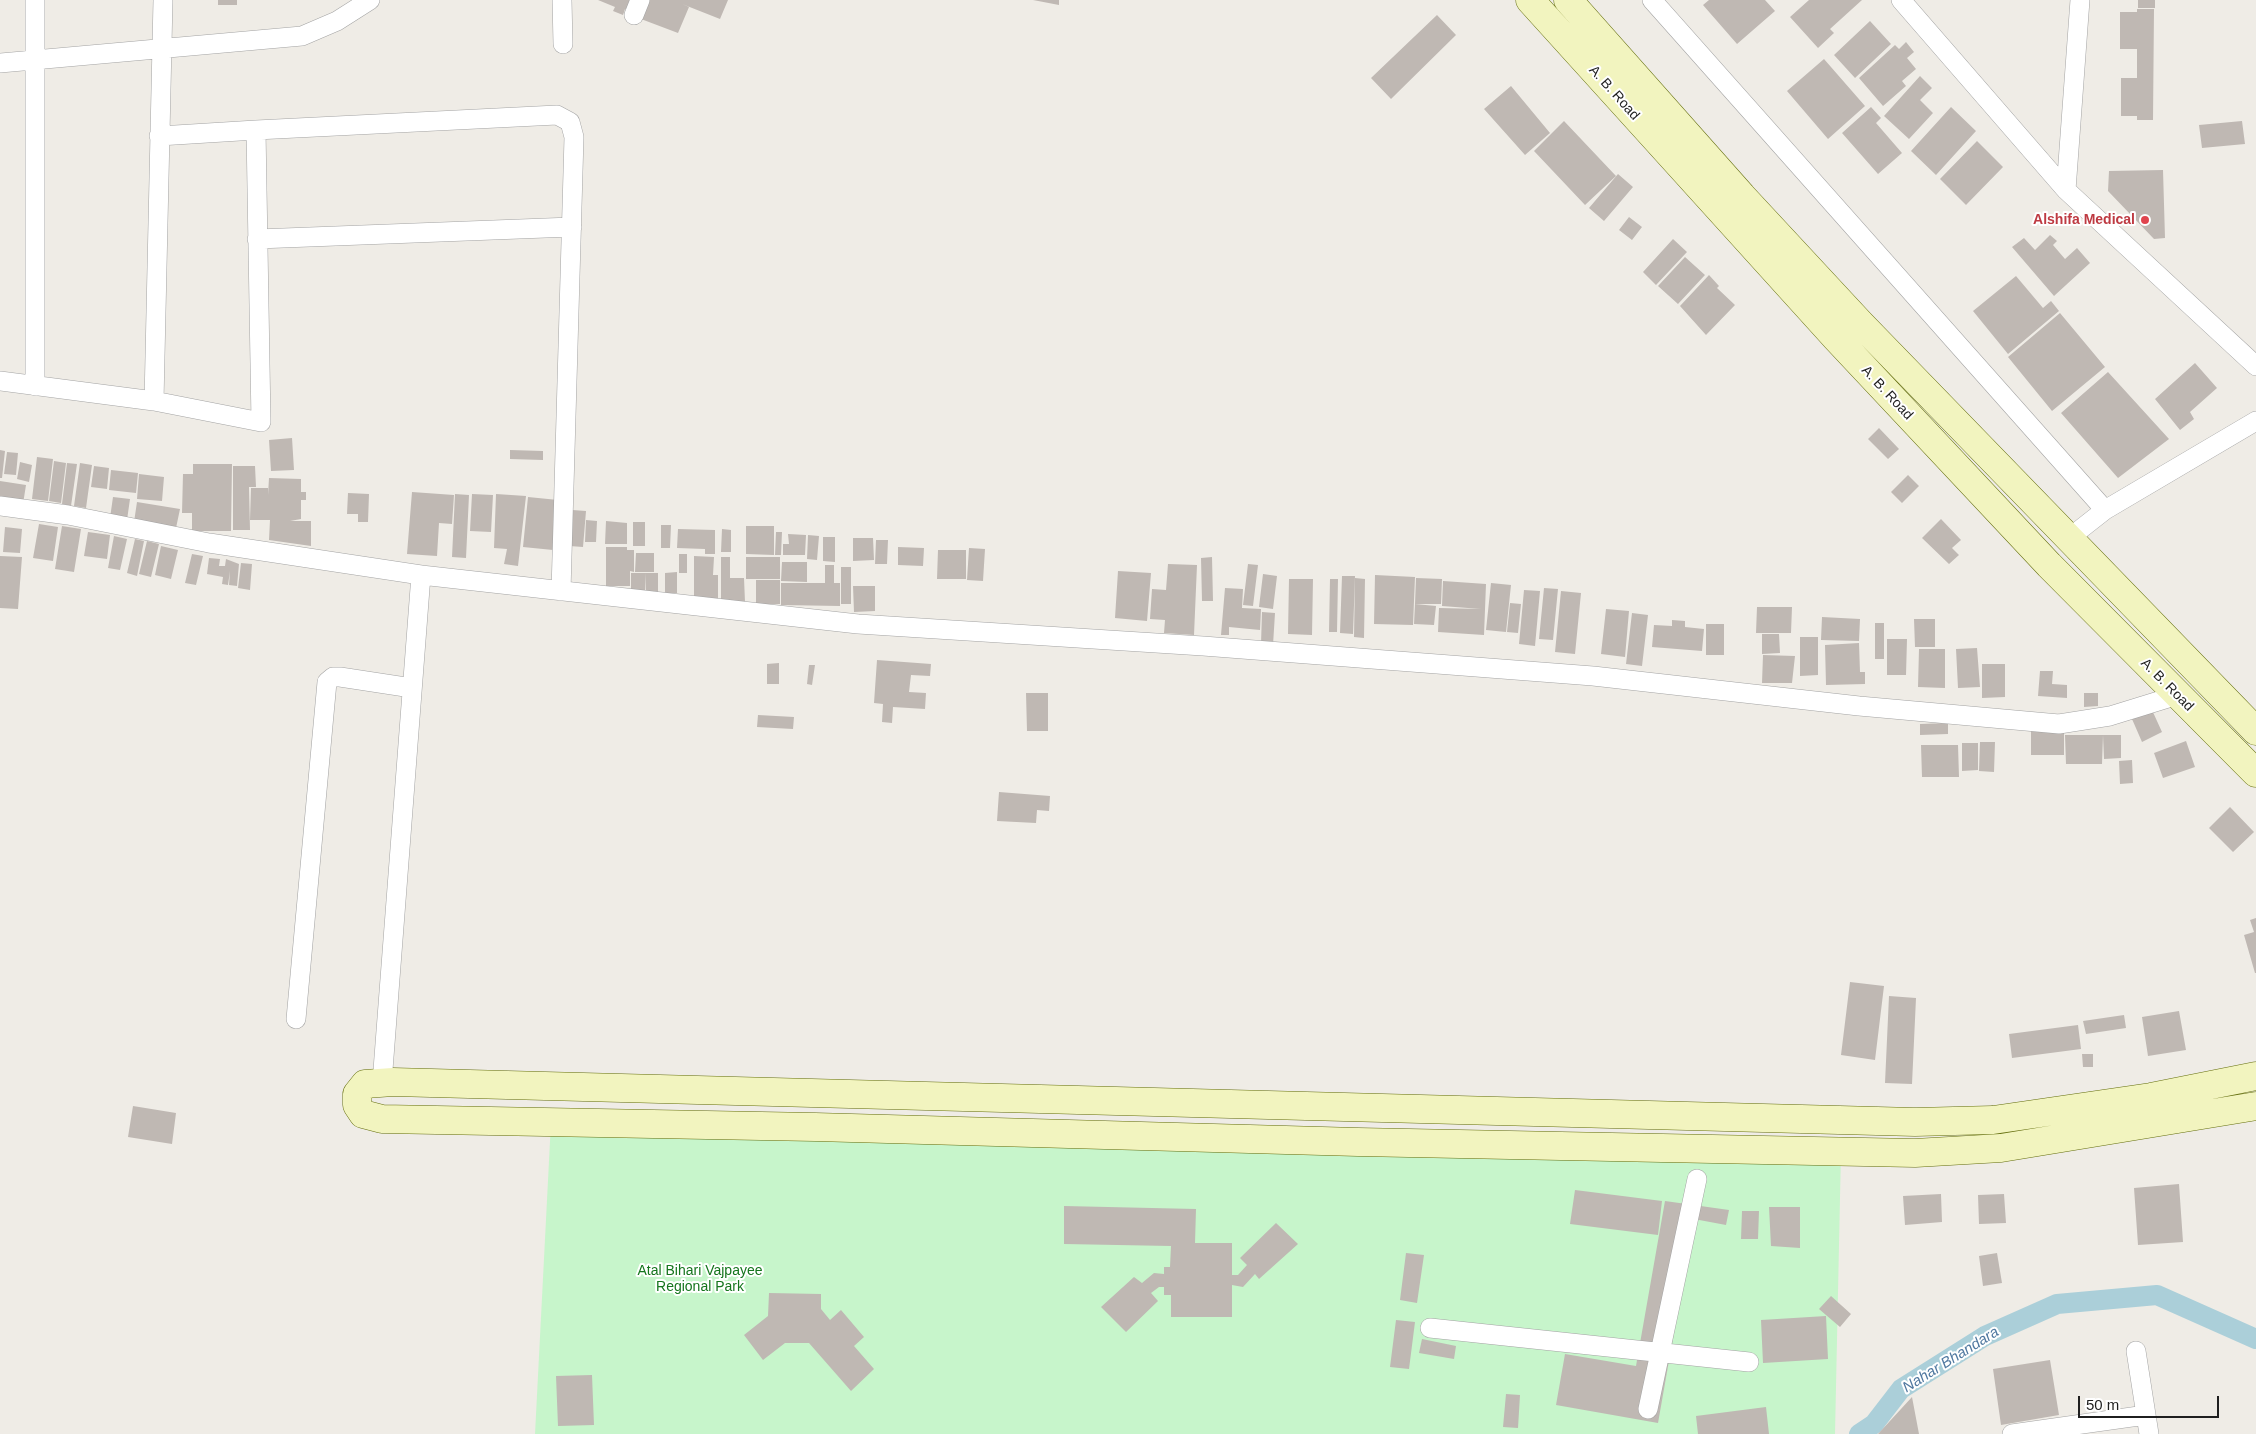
<!DOCTYPE html>
<style>
body{margin:0}
#map{position:relative;width:2256px;height:1434px;overflow:hidden;background:#efece6;font-family:Helvetica,sans-serif}
canvas{display:block}
.scale{position:absolute;left:2078px;top:1396px;width:141px;height:22px;box-sizing:border-box;border:2px solid #1f1f1f;border-top:0;padding-left:6px;font-size:15px;line-height:18px;white-space:nowrap;color:#1f1f1f;-webkit-text-stroke:4px #fff;paint-order:stroke}
</style>
<div id="map">
<canvas width="2256" height="1434"></canvas>
<div class="scale">50 m</div>
</div>
<script>
const ctx = document.querySelector('canvas').getContext('2d');
ctx.lineJoin = 'round';
function fill(path, color) { ctx.fillStyle = color; ctx.fill(path, 'evenodd'); }
const toPath = rows => new Path2D(rows.map(r => 'M' + r).join(''));
function strokePath(path, color, width, dash) { ctx.strokeStyle = color; ctx.lineWidth = width; ctx.lineCap = dash ? 'butt' : 'round'; ctx.setLineDash(dash || []); ctx.stroke(path); }
function drawText(font, color, halo, rows, align = 'center') {
  ctx.font = font + ' Helvetica,sans-serif'; ctx.lineWidth = 4; ctx.setLineDash([]); ctx.textBaseline = 'middle'; ctx.strokeStyle = halo; ctx.fillStyle = color; for (const [text, x, y, turn = 0] of rows) {
    ctx.save(); ctx.translate(x, y); ctx.rotate((+turn || 0) * Math.PI / 180); ctx.textAlign = isNaN(turn) ? turn : align; if (halo) ctx.strokeText(text, 0, 0); ctx.fillText(text, 0, 0); ctx.restore();
  }
}
fill(toPath([
 [551,1122,1841,1151,1835,1434,535,1434]
]), '#c7f5cb');
strokePath(toPath([
 [1859,1434,1874,1424,1901,1389,1985,1336,2057,1304,2157,1295,2256,1339]
]), '#abcfd9', 20);
fill(toPath([
 [218,0,237,0,237,5,218,5],
 [598,0,634,0,630,11,625,9,623,15,613,11,615,7],
 [648,0,728,0,720,19,682,4,689,7,678,33,641,19],
 [1033,0,1059,0,1059,5],
 [1709,0,1765,0,1775,11,1737,44,1703,5],
 [1809,0,1862,0,1830,29,1834,33,1818,48,1790,17],
 [2138,0,2155,0,2155,8,2138,8],
 [2137,9,2154,9,2153,120,2137,120,2137,116,2121,116,2121,78,2137,78,2137,49,2120,49,2120,12,2137,12],
 [1437,15,1456,35,1391,99,1371,78],
 [1870,21,1891,44,1855,78,1834,55],
 [1906,42,1914,52,1907,58,1916,69,1902,81,1906,86,1883,106,1859,78,1895,45,1899,49],
 [1824,59,1865,106,1828,139,1787,91],
 [1920,76,1932,88,1920,100,1933,113,1909,139,1884,116],
 [1511,86,1550,133,1525,155,1484,109],
 [1871,107,1881,118,1876,123,1902,153,1878,174,1842,133],
 [1951,107,1976,131,1936,175,1911,151],
 [1564,121,1616,176,1585,205,1534,151],
 [2242,121,2245,144,2202,148,2199,125],
 [1977,141,2003,167,1966,205,1940,179],
 [2163,170,2165,238,2154,239,2108,191,2109,171],
 [1618,174,1633,187,1604,221,1589,208],
 [1629,217,1642,227,1632,240,1619,230],
 [2050,235,2057,241,2053,245,2065,259,2077,248,2090,263,2054,296,2012,247,2024,238,2035,250],
 [1673,239,1687,252,1656,285,1643,272],
 [1685,257,1705,275,1678,304,1658,286],
 [1709,275,1719,286,1717,288,1735,305,1706,335,1680,306],
 [2016,276,2043,308,2051,301,2059,311,2008,354,1973,311],
 [2060,313,2105,367,2052,411,2008,357],
 [2195,363,2217,388,2190,412,2194,419,2180,430,2155,399],
 [2108,372,2169,439,2118,478,2061,413],
 [1879,428,1899,449,1888,459,1868,439],
 [292,438,294,470,271,471,269,440],
 [0,450,5,451,2,478,0,478],
 [510,450,543,451,543,460,510,459],
 [7,452,18,453,16,475,4,474],
 [37,457,53,459,48,501,32,499],
 [54,461,66,463,61,503,49,501],
 [20,462,32,465,29,482,17,479],
 [67,463,77,464,71,506,62,504],
 [80,463,92,465,86,508,74,506],
 [193,464,232,464,231,531,192,531,192,513,182,513,183,474,193,474],
 [94,466,109,468,107,489,91,487],
 [233,466,255,466,256,487,249,487,250,530,233,530],
 [111,470,138,473,136,493,109,490],
 [139,474,164,477,162,501,137,499],
 [1908,475,1919,486,1902,503,1891,492],
 [269,478,301,479,301,492,306,492,306,500,301,500,301,519,290,521,311,521,311,546,269,540,270,520,250,520,251,488,268,488,268,495],
 [0,481,26,485,23,504,0,500],
 [412,492,454,495,452,524,439,523,437,556,407,554],
 [348,493,369,494,368,522,358,522,358,514,347,514],
 [455,494,469,495,466,558,452,557],
 [472,494,493,495,491,532,470,531],
 [496,494,526,496,518,566,504,564,507,549,494,548],
 [113,497,130,499,127,520,110,518],
 [528,497,558,500,553,550,523,547],
 [137,502,180,509,176,528,134,522],
 [559,509,586,511,583,547,556,545],
 [1941,519,1961,540,1952,548,1959,555,1949,564,1922,538],
 [586,520,597,521,596,542,585,542],
 [606,521,627,523,627,544,605,544],
 [633,522,645,522,645,546,633,546],
 [39,524,58,527,53,561,33,558],
 [661,525,671,525,670,548,661,548],
 [62,526,81,529,74,572,55,569],
 [746,526,774,526,774,555,746,554],
 [5,527,22,529,20,553,3,552],
 [678,529,715,530,715,554,705,554,705,549,677,548],
 [722,529,731,530,731,552,721,552],
 [88,532,110,535,107,559,84,556],
 [776,532,782,532,781,555,775,555],
 [788,534,806,535,805,555,783,555,783,544,789,544],
 [808,535,819,536,817,560,807,559],
 [114,536,127,539,120,570,108,568],
 [823,537,835,537,835,562,823,561],
 [853,538,873,538,874,560,853,561],
 [135,539,144,541,137,576,127,573],
 [876,540,888,540,887,564,875,564],
 [147,541,159,544,151,577,139,574],
 [161,546,178,550,171,579,155,575],
 [606,547,627,547,627,550,634,550,634,572,630,571,630,586,606,586],
 [898,547,924,548,923,566,898,565],
 [969,548,985,549,983,581,967,580],
 [938,550,966,550,966,579,937,579],
 [636,553,654,553,654,572,635,572],
 [192,554,203,556,196,585,185,583],
 [679,554,687,554,687,573,679,573],
 [0,556,22,557,18,609,0,608],
 [694,556,714,557,713,575,718,575,718,600,694,600],
 [721,557,730,557,730,578,744,578,745,602,721,603],
 [746,557,780,557,780,579,746,579],
 [1212,557,1213,601,1202,601,1201,558],
 [209,558,220,559,219,566,225,566,226,559,239,564,237,586,229,585,230,571,228,585,222,584,223,577,207,574],
 [782,562,807,562,807,582,781,581],
 [241,563,252,564,250,590,238,588],
 [1168,564,1197,565,1194,635,1164,633,1165,620,1150,619,1152,589,1166,590],
 [1248,564,1258,565,1253,606,1243,605],
 [825,565,834,565,834,583,840,583,840,606,781,605,781,583,825,583],
 [841,567,851,567,851,604,841,604],
 [1118,571,1151,573,1147,621,1115,618],
 [677,572,677,593,665,594,665,573],
 [631,573,645,573,645,592,631,592],
 [645,573,658,573,658,595,646,595],
 [1263,574,1277,576,1273,609,1259,607],
 [1375,575,1415,577,1413,625,1374,624],
 [1342,576,1355,576,1353,634,1340,633],
 [1355,578,1365,579,1364,638,1354,637],
 [1416,578,1442,579,1441,604,1415,604],
 [1289,579,1313,579,1312,635,1288,634],
 [1330,579,1338,579,1337,632,1329,632],
 [756,580,780,580,780,604,756,604],
 [1443,581,1486,584,1484,635,1438,632,1439,608,1481,609,1442,606],
 [1491,583,1511,585,1506,632,1486,630],
 [853,586,875,586,875,611,854,612],
 [1225,588,1243,589,1242,608,1261,609,1260,630,1229,627,1229,635,1221,635],
 [1544,588,1558,589,1553,640,1539,639],
 [1524,590,1540,591,1535,646,1519,644],
 [1561,591,1581,593,1575,654,1555,652],
 [1510,603,1521,604,1518,633,1507,632],
 [1415,604,1436,606,1434,625,1414,624],
 [1757,607,1792,607,1791,633,1756,633],
 [1606,609,1629,611,1625,657,1601,654],
 [1262,612,1275,613,1273,645,1261,644],
 [1632,613,1648,615,1642,666,1626,664],
 [1822,617,1860,619,1859,641,1821,640],
 [1914,619,1935,619,1935,647,1915,647],
 [1672,620,1685,621,1685,627,1704,629,1702,651,1652,647,1654,625,1672,626],
 [1875,623,1884,623,1884,659,1875,659],
 [1706,624,1724,624,1724,655,1706,655],
 [1762,634,1779,634,1780,653,1762,654],
 [1800,637,1818,637,1818,675,1800,676],
 [1887,639,1907,639,1906,675,1887,675],
 [1859,643,1860,672,1865,672,1865,684,1826,685,1825,645],
 [1977,648,1980,687,1958,688,1956,649],
 [1919,649,1945,649,1945,688,1918,687],
 [1763,655,1795,656,1792,683,1762,683],
 [877,660,931,664,930,676,911,675,909,692,926,693,925,709,893,707,892,723,882,722,883,704,874,703],
 [779,663,779,684,767,684,767,664],
 [1982,664,2005,664,2005,697,1982,698],
 [809,665,815,665,812,685,807,684],
 [2040,671,2053,671,2052,684,2067,685,2067,698,2038,696],
 [1026,693,1048,693,1048,731,1027,731],
 [2084,693,2098,693,2098,706,2084,707],
 [2152,710,2162,732,2142,742,2132,719],
 [758,715,794,717,793,729,757,727],
 [1948,723,1948,734,1920,735,1920,724],
 [2031,731,2064,731,2064,755,2031,755],
 [2065,735,2103,735,2102,764,2066,764],
 [2103,735,2121,735,2121,758,2104,759],
 [2186,741,2195,767,2163,778,2154,753],
 [1980,742,1995,742,1994,772,1979,771],
 [1962,743,1978,743,1978,770,1962,771],
 [1921,745,1958,745,1959,777,1922,777],
 [2132,760,2133,783,2120,784,2119,761],
 [999,792,1050,796,1049,811,1037,810,1036,823,997,821],
 [2230,807,2254,832,2233,852,2209,828],
 [2256,918,2256,973,2255,973,2244,935,2254,932,2250,920],
 [1850,982,1884,986,1875,1060,1841,1055],
 [1889,996,1916,998,1912,1084,1885,1083],
 [2179,1011,2186,1050,2148,1056,2142,1017],
 [2124,1015,2126,1028,2086,1034,2083,1021],
 [2078,1025,2081,1049,2012,1058,2009,1034],
 [2082,1054,2093,1054,2093,1067,2083,1067],
 [133,1106,176,1113,172,1144,128,1137],
 [2179,1184,2183,1242,2138,1245,2134,1188],
 [1575,1190,1662,1201,1658,1235,1570,1224],
 [1941,1194,1942,1222,1905,1225,1903,1196],
 [2004,1194,2006,1223,1979,1224,1978,1195],
 [1665,1201,1729,1210,1726,1225,1694,1219,1658,1423,1556,1405,1565,1354,1636,1366],
 [1064,1206,1196,1209,1195,1243,1232,1243,1232,1275,1238,1275,1247,1265,1240,1258,1276,1223,1298,1244,1259,1279,1255,1274,1243,1287,1232,1285,1232,1317,1171,1317,1171,1295,1164,1295,1164,1287,1159,1287,1151,1293,1158,1301,1126,1332,1101,1307,1134,1277,1142,1283,1154,1273,1164,1274,1164,1267,1170,1267,1171,1246,1064,1244],
 [1769,1207,1800,1207,1800,1248,1771,1246],
 [1742,1211,1759,1211,1758,1239,1741,1239],
 [1406,1253,1424,1255,1417,1303,1400,1300],
 [1997,1253,2002,1283,1983,1286,1979,1256],
 [769,1293,821,1294,821,1309,830,1320,841,1310,864,1337,854,1346,874,1369,851,1391,809,1343,785,1343,763,1360,744,1335,768,1316],
 [1831,1296,1851,1314,1840,1327,1819,1309],
 [1826,1316,1828,1359,1763,1363,1761,1320],
 [1396,1320,1415,1322,1409,1369,1390,1367],
 [1422,1339,1456,1346,1454,1359,1419,1353],
 [2050,1360,2059,1415,2001,1425,1993,1369],
 [592,1375,594,1425,558,1426,556,1376],
 [1506,1394,1520,1395,1518,1428,1503,1427],
 [1912,1397,1919,1434,1878,1434],
 [1766,1407,1769,1434,1698,1434,1696,1416]
]), '#bfb8b3');
const street = toPath([
 [562,0,563,44],
 [1652,0,2105,510,2256,421],
 [1901,0,2066,190,2256,366],
 [634,15,640,0],
 [0,63,302,36,337,21,370,0],
 [256,130,557,115,570,122,574,137,561,591],
 [2066,190,2080,0],
 [257,239,572,227],
 [0,381,154,401,261,422,256,130,159,136],
 [35,386,35,0],
 [154,401,163,0],
 [0,506,68,515,209,543,421,575],
 [2068,539,2105,510],
 [296,1019,327,682,333,677,340,677,412,688],
 [382,1083,421,575,858,624,1203,646,1593,676,1859,706,2059,724,2110,716,2178,695],
 [1430,1328,1749,1362],
 [2136,1351,2149,1434],
 [1648,1409,1697,1179],
 [2012,1434,2146,1415]
]);
const secondary = toPath([
 [1530,0,1836,338,2049,565,2256,773],
 [1568,0,1742,196,1860,323,2256,731],
 [2256,1076,2151,1097,1993,1120,1915,1122,393,1082,365,1084,357,1094,357,1105,363,1114,382,1119,815,1127,1358,1142,1915,1153,2001,1148,2256,1106]
]);
strokePath(street, '#a3a3a3', 20);
strokePath(secondary, '#646e0e', 29);
strokePath(street, '#fff', 19);
strokePath(secondary, '#f2f4bf', 28);
for (const [x, y, r, color] of [
 [2145,220,5,"#e0444e"]
]) { const dot = new Path2D(); dot.arc(x, y, r, 0, 2 * Math.PI); ctx.fillStyle = color; ctx.fill(dot); strokePath(dot, '#fff', 2); }
drawText('14px', '#1f1f1f', '#fff', [
 ["A. B. Road",1614,93,48],
 ["A. B. Road",1887,393,47],
 ["A. B. Road",2167,685,45]
]);
drawText('bold 14px', '#be3a42', '#fff', [
 ["Alshifa Medical",2135,220]
], 'right');
drawText('14px', '#15751d', '#fff', [
 ["Atal Bihari Vajpayee",700,1271],
 ["Regional Park",700,1287]
]);
drawText('italic 15px', '#5078a0', '#fff', [
 ["Nahar Bhandara",1951,1360,-32]
]);
</script>
